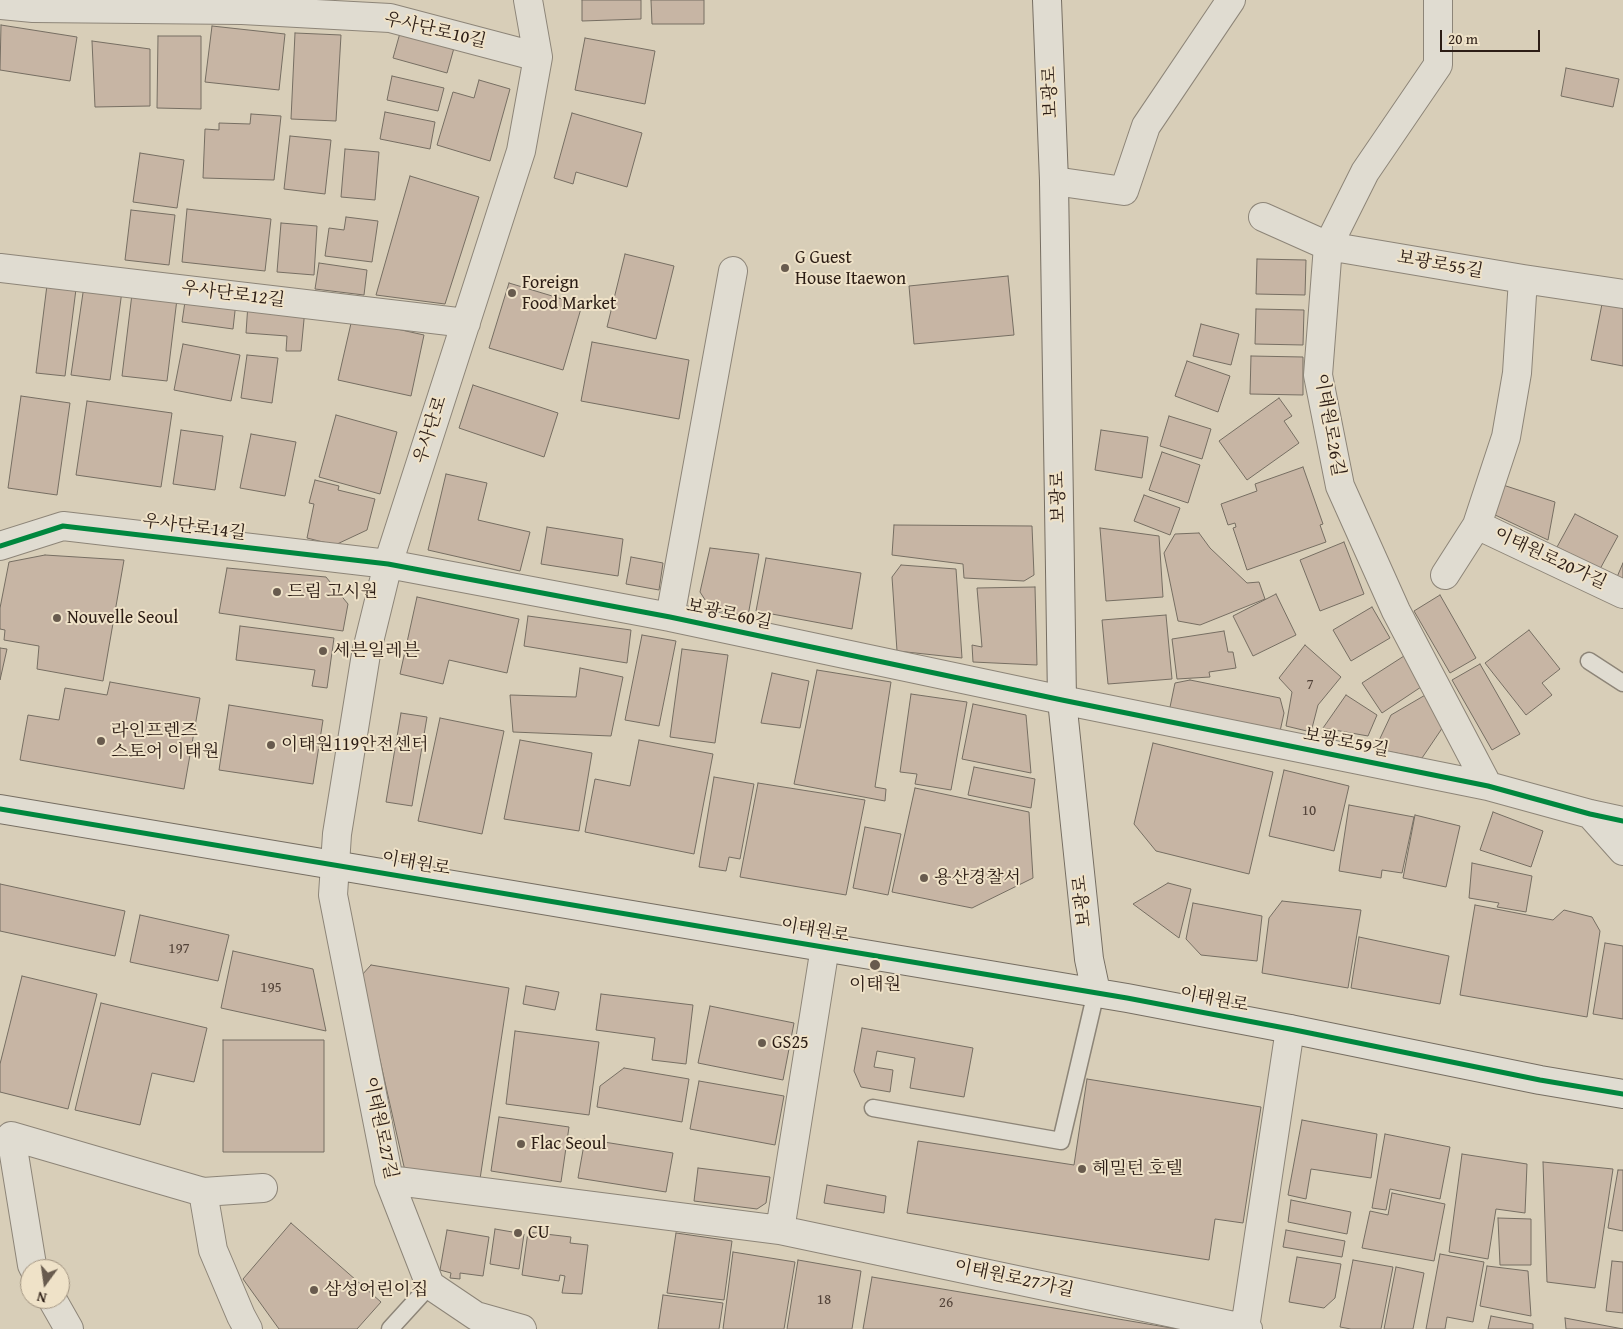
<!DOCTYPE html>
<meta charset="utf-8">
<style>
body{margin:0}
#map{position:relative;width:1623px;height:1329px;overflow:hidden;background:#d8ceb8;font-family:"Gentium Book Plus",serif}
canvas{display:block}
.north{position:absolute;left:20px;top:1259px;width:50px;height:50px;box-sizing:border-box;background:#efe2c8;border:1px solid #a19380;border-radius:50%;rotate:194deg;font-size:14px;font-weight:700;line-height:20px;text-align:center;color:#2c1d15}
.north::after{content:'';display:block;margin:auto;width:18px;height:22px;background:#685b4e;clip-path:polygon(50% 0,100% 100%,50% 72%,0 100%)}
.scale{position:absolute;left:1440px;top:30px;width:100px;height:22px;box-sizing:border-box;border:2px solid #2c1d15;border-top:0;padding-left:6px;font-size:15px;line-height:18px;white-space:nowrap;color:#2c1d15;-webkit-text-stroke:4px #efe2c8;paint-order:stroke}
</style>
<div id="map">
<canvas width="1623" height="1329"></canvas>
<div class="north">N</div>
<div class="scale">20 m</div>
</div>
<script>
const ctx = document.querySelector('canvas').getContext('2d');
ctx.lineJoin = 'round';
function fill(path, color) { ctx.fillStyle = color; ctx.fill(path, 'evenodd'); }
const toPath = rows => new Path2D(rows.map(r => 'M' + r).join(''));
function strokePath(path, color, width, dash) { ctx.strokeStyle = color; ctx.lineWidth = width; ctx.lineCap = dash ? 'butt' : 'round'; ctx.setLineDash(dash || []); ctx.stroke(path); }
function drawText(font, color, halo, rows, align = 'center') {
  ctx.font = font + ' "Gentium Book Plus","Noto Serif KR",serif'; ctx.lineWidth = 4; ctx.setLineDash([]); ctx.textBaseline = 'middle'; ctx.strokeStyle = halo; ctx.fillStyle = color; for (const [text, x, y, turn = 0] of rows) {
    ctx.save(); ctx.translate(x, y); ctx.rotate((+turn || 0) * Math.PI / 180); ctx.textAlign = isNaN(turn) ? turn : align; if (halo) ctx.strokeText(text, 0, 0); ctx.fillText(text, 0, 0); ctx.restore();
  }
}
const building = toPath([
 [582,0,641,0,641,19,582,21,582,0],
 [651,0,704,0,704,24,652,24,651,0],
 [1,25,77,37,70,81,0,70,1,25],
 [212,26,285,34,279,90,205,82,212,26],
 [295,33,341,35,336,121,291,119,295,33],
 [400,33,454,48,447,73,393,58,400,33],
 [158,36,201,36,201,109,157,108,158,36],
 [585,38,655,51,645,104,575,90,585,38],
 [92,41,150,49,150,106,95,107,92,41],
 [1566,68,1619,79,1613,107,1561,96,1566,68],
 [392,76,444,88,438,111,387,100,392,76],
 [479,80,510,89,490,161,437,145,453,92,474,98,479,80],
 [385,112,435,122,430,149,380,139,385,112],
 [572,113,642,133,627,187,576,172,573,184,554,178,572,113],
 [251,114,281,116,274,180,203,178,205,129,219,130,219,123,250,124,251,114],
 [290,136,331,140,325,194,284,189,290,136],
 [345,149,379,152,375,200,341,197,345,149],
 [140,153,184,160,177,208,133,202,140,153],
 [410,176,479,197,445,304,376,295,410,176],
 [187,209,271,219,265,271,182,262,187,209],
 [131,210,175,215,169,265,125,260,131,210],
 [346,217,378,221,372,262,325,256,329,228,344,230,346,217],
 [281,223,317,226,314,275,277,272,281,223],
 [625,254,674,266,656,339,607,327,625,254],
 [1257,259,1306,260,1305,295,1256,294,1257,259],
 [319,263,367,270,364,295,315,289,319,263],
 [1008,276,1014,335,914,344,909,286,1008,276],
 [509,283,582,305,563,370,489,348,509,283],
 [47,285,76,289,65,376,36,373,47,285],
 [84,286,122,291,110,380,71,375,84,286],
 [132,294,177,299,167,381,122,376,132,294],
 [186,295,236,302,233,329,182,322,186,295],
 [248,304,305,309,301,351,286,351,287,336,246,333,248,304],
 [1602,304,1623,308,1623,366,1591,360,1602,304],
 [1256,309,1304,310,1303,345,1255,344,1256,309],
 [352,319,424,335,411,396,338,380,352,319],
 [1201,324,1239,334,1231,365,1193,356,1201,324],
 [592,342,689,360,679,419,581,401,592,342],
 [183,344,240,355,231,401,174,390,183,344],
 [247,355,278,358,272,403,241,398,247,355],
 [1251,356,1303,357,1303,395,1250,394,1251,356],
 [1187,361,1230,376,1218,412,1175,396,1187,361],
 [473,385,558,413,544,457,459,428,473,385],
 [21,396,70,403,57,495,8,488,21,396],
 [1279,398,1292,416,1284,421,1299,443,1247,480,1219,441,1279,398],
 [87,401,172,413,161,487,76,475,87,401],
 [336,415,397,432,380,494,319,477,336,415],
 [1169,416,1211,429,1202,459,1160,446,1169,416],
 [181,430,223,436,215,490,173,484,181,430],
 [1101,430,1148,437,1142,478,1095,470,1101,430],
 [251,434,296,442,285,496,240,488,251,434],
 [1162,452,1200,465,1188,503,1149,490,1162,452],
 [1303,467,1323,524,1320,525,1326,542,1247,570,1233,528,1236,527,1235,523,1228,525,1221,504,1257,491,1255,484,1303,467],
 [446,474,487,483,478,520,530,532,520,571,428,550,446,474],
 [315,480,339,486,338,490,375,499,367,530,335,545,307,538,314,504,309,503,315,480],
 [1503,485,1555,502,1548,540,1493,514,1503,485],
 [1144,495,1180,508,1170,535,1134,521,1144,495],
 [1575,514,1618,536,1600,569,1557,547,1575,514],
 [894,525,1032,526,1034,575,1024,581,964,578,963,564,892,555,894,525],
 [547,527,623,539,618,576,541,564,547,527],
 [1100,528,1159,536,1163,597,1106,601,1100,528],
 [1199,533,1210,548,1247,583,1259,582,1265,599,1200,625,1178,621,1164,553,1175,534,1199,533],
 [1344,542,1364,594,1320,611,1300,560,1344,542],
 [710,548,759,554,748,616,711,609,700,592,710,548],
 [45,555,124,560,103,681,37,669,39,646,4,640,5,630,0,629,0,608,9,562,45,555],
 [631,557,663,563,659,590,626,584,631,557],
 [766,558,861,573,852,629,756,611,766,558],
 [1623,563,1623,580,1617,577,1623,563],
 [901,565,956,569,962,658,897,651,892,577,901,565],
 [227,568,326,577,348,604,343,631,219,613,227,568],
 [1035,587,1037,665,973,662,972,645,982,647,977,588,1035,587],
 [1276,594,1296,635,1253,656,1233,616,1276,594],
 [1440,595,1476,658,1450,673,1414,611,1440,595],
 [417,597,519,619,507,673,449,660,443,684,400,674,417,597],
 [1372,607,1390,638,1351,661,1333,630,1372,607],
 [1166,615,1172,679,1108,684,1102,620,1166,615],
 [528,616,631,630,627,663,524,646,528,616],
 [240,626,334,638,327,688,312,686,315,670,236,660,240,626],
 [1529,630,1560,669,1542,683,1552,695,1526,715,1485,663,1529,630],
 [1224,631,1228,652,1233,652,1236,668,1209,672,1210,677,1177,679,1172,639,1224,631],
 [642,635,676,641,659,726,625,720,642,635],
 [1305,645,1341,677,1318,705,1311,732,1286,726,1292,692,1279,678,1305,645],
 [0,648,7,649,0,680,0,648],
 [682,649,728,655,715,743,670,737,682,649],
 [1404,656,1424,685,1382,713,1362,683,1404,656],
 [1480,664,1520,734,1492,750,1452,680,1480,664],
 [580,668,623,677,611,736,513,732,510,695,576,697,580,668],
 [817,670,891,682,875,787,886,789,885,801,794,784,817,670],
 [772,673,809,681,800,728,761,723,772,673],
 [1190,680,1280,698,1284,713,1279,736,1169,712,1175,683,1190,680],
 [110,682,200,698,184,789,20,760,28,715,59,720,65,688,107,695,110,682],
 [911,694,967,702,951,790,915,784,917,774,900,772,911,694],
 [1427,694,1445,724,1422,758,1375,749,1391,715,1427,694],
 [1346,695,1377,715,1368,736,1323,728,1346,695],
 [973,704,1026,715,1031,773,962,759,973,704],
 [229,705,323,720,313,784,219,770,229,705],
 [401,713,427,717,412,806,386,802,401,713],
 [440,718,504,731,482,834,418,821,440,718],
 [520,740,592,753,579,831,504,819,520,740],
 [639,740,713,754,694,854,585,832,595,779,630,786,639,740],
 [1153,743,1273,772,1249,874,1156,851,1134,824,1153,743],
 [974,767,1035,779,1031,808,968,795,974,767],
 [1284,770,1349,786,1334,851,1269,836,1284,770],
 [714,777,754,784,740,859,729,857,726,871,699,867,714,777],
 [758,783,865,800,846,895,740,877,758,783],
 [915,788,1029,812,1033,878,972,908,892,892,915,788],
 [1349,805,1414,817,1402,873,1382,870,1381,878,1339,871,1349,805],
 [1493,812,1543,831,1531,867,1480,850,1493,812],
 [1415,815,1460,826,1446,887,1403,878,1415,815],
 [865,827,901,834,888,895,853,888,865,827],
 [1472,863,1532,876,1526,912,1497,907,1499,903,1469,898,1472,863],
 [1168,883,1191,889,1179,938,1133,904,1168,883],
 [0,884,125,911,115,956,0,931,0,884],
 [1282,901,1361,910,1348,988,1262,973,1269,918,1282,901],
 [1193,903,1262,916,1257,961,1201,955,1186,939,1193,903],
 [1475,905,1553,920,1564,910,1592,917,1600,931,1587,1017,1460,995,1475,905],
 [140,915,229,935,218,981,130,962,140,915],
 [1359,937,1449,956,1440,1004,1351,988,1359,937],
 [1605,943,1623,946,1623,1019,1593,1014,1605,943],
 [233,951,313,969,326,1031,221,1008,233,951],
 [371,965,509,988,480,1179,405,1171,361,976,371,965],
 [22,976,97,994,68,1109,0,1092,0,1064,22,976],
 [526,986,559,992,555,1010,523,1004,526,986],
 [601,994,693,1005,686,1064,652,1060,655,1038,596,1030,601,994],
 [101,1003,207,1028,194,1082,152,1073,140,1125,75,1110,101,1003],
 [710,1006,794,1023,783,1080,698,1063,710,1006],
 [862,1028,973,1048,964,1097,910,1088,915,1058,877,1051,874,1067,893,1070,890,1092,861,1087,854,1071,862,1028],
 [515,1031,599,1042,589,1115,506,1104,515,1031],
 [223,1040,324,1040,324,1152,223,1152,223,1040],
 [624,1068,689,1079,682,1122,597,1107,600,1086,624,1068],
 [1087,1079,1261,1107,1243,1223,1215,1219,1209,1260,907,1213,918,1141,1074,1165,1087,1079],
 [699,1081,784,1096,775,1145,690,1129,699,1081],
 [499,1117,569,1127,561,1182,491,1171,499,1117],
 [1302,1120,1377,1134,1371,1178,1311,1169,1306,1199,1288,1195,1302,1120],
 [1385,1134,1450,1147,1440,1199,1390,1189,1386,1210,1372,1208,1385,1134],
 [585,1139,673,1153,666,1192,578,1178,585,1139],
 [1462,1154,1527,1164,1525,1213,1496,1209,1488,1259,1449,1252,1462,1154],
 [1543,1162,1613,1169,1595,1288,1547,1282,1543,1162],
 [698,1168,770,1177,766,1203,757,1209,694,1201,698,1168],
 [1618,1170,1623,1170,1623,1231,1608,1228,1618,1170],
 [827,1185,886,1196,884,1213,824,1203,827,1185],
 [1392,1193,1445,1204,1434,1261,1362,1248,1370,1211,1388,1215,1392,1193],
 [1291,1200,1351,1212,1347,1234,1288,1222,1291,1200],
 [1498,1218,1531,1219,1531,1265,1500,1265,1498,1218],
 [291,1223,381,1302,357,1329,279,1329,243,1279,291,1223],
 [495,1229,524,1234,519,1269,490,1264,495,1229],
 [447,1230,489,1237,483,1276,460,1273,460,1279,450,1278,451,1273,440,1270,447,1230],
 [1286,1230,1345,1241,1342,1257,1283,1247,1286,1230],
 [528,1232,571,1237,570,1243,588,1245,582,1294,562,1293,565,1276,560,1275,559,1281,522,1275,528,1232],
 [676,1233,732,1241,724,1300,667,1293,676,1233],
 [733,1252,795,1262,784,1329,723,1329,733,1252],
 [1440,1254,1484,1262,1473,1322,1447,1317,1445,1329,1426,1329,1440,1254],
 [1297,1257,1341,1264,1335,1298,1324,1308,1289,1302,1297,1257],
 [798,1260,861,1271,852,1329,787,1329,798,1260],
 [1353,1260,1393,1267,1381,1329,1351,1329,1340,1327,1353,1260],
 [1612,1261,1623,1262,1623,1313,1606,1311,1612,1261],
 [1487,1266,1528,1271,1531,1316,1480,1306,1487,1266],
 [1396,1267,1424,1273,1413,1329,1384,1329,1396,1267],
 [872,1277,1177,1329,863,1329,872,1277],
 [663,1295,723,1303,719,1329,658,1329,663,1295],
 [1491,1316,1533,1324,1533,1329,1488,1329,1491,1316],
 [1565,1318,1623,1329,1566,1329,1565,1318]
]);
fill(building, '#c7b5a4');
strokePath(building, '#766e62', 1);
const lane = toPath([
 [1589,661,1623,683],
 [873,1108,1061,1141,1096,992],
 [390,1329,430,1285]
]);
const street = toPath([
 [1438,0,1438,65,1365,172,1328,246,1318,375,1340,486,1396,611,1488,786],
 [0,5,33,8,242,10,390,18,538,57],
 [1054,181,1124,191,1146,126,1231,0],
 [1263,217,1328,246,1523,279,1623,294],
 [0,268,466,323],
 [1477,525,1623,594],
 [0,546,63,526,388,564,670,617,1062,700,1488,786,1590,814,1623,821],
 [1445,575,1477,525,1506,437,1517,373,1523,279],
 [670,617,733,271],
 [1590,814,1623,851],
 [389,1180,780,1230,825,947],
 [203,1192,213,1250,241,1316,248,1329],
 [780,1230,1248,1329],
 [34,1269,32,1265,11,1136,203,1192,263,1188],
 [52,1299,69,1329],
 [1245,1328,1290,1029],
 [522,1329,476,1316,430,1285,389,1180,333,895,337,834,366,654,388,564,521,151,538,57,528,0]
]);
const secondary = toPath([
 [1047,0,1054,181,1062,700,1089,959,1096,992],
 [0,809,1127,998,1290,1029,1540,1080,1623,1094]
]);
strokePath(lane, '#8d8578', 19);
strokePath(street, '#8d8578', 30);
strokePath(secondary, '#766e62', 30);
strokePath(lane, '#e0dcd1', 16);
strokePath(street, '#e0dcd1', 28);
strokePath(secondary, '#e0dcd1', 28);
strokePath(toPath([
 [0,546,63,526,388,564,670,617,1062,700,1488,786,1590,814,1623,821],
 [0,809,1127,998,1290,1029,1540,1080,1623,1094]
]), '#00873e', 5);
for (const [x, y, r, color] of [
 [785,268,5,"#685b4e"],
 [512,293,5,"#685b4e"],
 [277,592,5,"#685b4e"],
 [57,618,5,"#685b4e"],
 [323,651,5,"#685b4e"],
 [101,741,5,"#685b4e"],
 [271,745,5,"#685b4e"],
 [924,878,5,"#685b4e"],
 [875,965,6,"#685b4e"],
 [762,1043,5,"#685b4e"],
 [521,1144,5,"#685b4e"],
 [1082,1169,5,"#685b4e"],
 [518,1233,5,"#685b4e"],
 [314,1290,5,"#685b4e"]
]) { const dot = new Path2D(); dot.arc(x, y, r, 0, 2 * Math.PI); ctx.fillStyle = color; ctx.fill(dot); strokePath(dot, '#efe2c8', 2); }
drawText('15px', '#534339', null, [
 ["7",1310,685],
 ["10",1309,811],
 ["197",179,949],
 ["195",271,988],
 ["18",824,1300],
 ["26",946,1303]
]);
drawText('18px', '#2c1d15', '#efe2c8', [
 ["우사단로10길",435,31,13],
 ["보광로",1051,92,-92],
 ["보광로55길",1440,265,10],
 ["우사단로12길",233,295,7],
 ["이태원로26길",1329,425,80],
 ["우사단로",431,430,-72],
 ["보광로",1059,497,-91],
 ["우사단로14길",194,528,7],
 ["이태원로20가길",1550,559,25],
 ["보광로60길",729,615,12],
 ["보광로59길",1346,743,11],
 ["이태원로",416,864,10],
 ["보광로",1083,901,-96],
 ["이태원로",815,931,10],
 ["이태원로",1214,1000,11],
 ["이태원로27길",380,1128,78],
 ["이태원로27가길",1014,1279,12]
]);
drawText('18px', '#2c1d15', '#efe2c8', [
 ["G Guest",795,258],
 ["House Itaewon",795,279],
 ["Foreign",522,283],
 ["Food Market",522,304],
 ["드림 고시원",287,592],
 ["Nouvelle Seoul",67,618],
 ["세븐일레븐",333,651],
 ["라인프렌즈",111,731],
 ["스토어 이태원",111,752],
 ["이태원119안전센터",281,745],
 ["용산경찰서",934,878],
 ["이태원",875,985,"center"],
 ["GS25",772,1043],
 ["Flac Seoul",531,1144],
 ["헤밀턴 호텔",1092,1169],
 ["CU",528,1233],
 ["삼성어린이집",324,1290]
], 'left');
</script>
